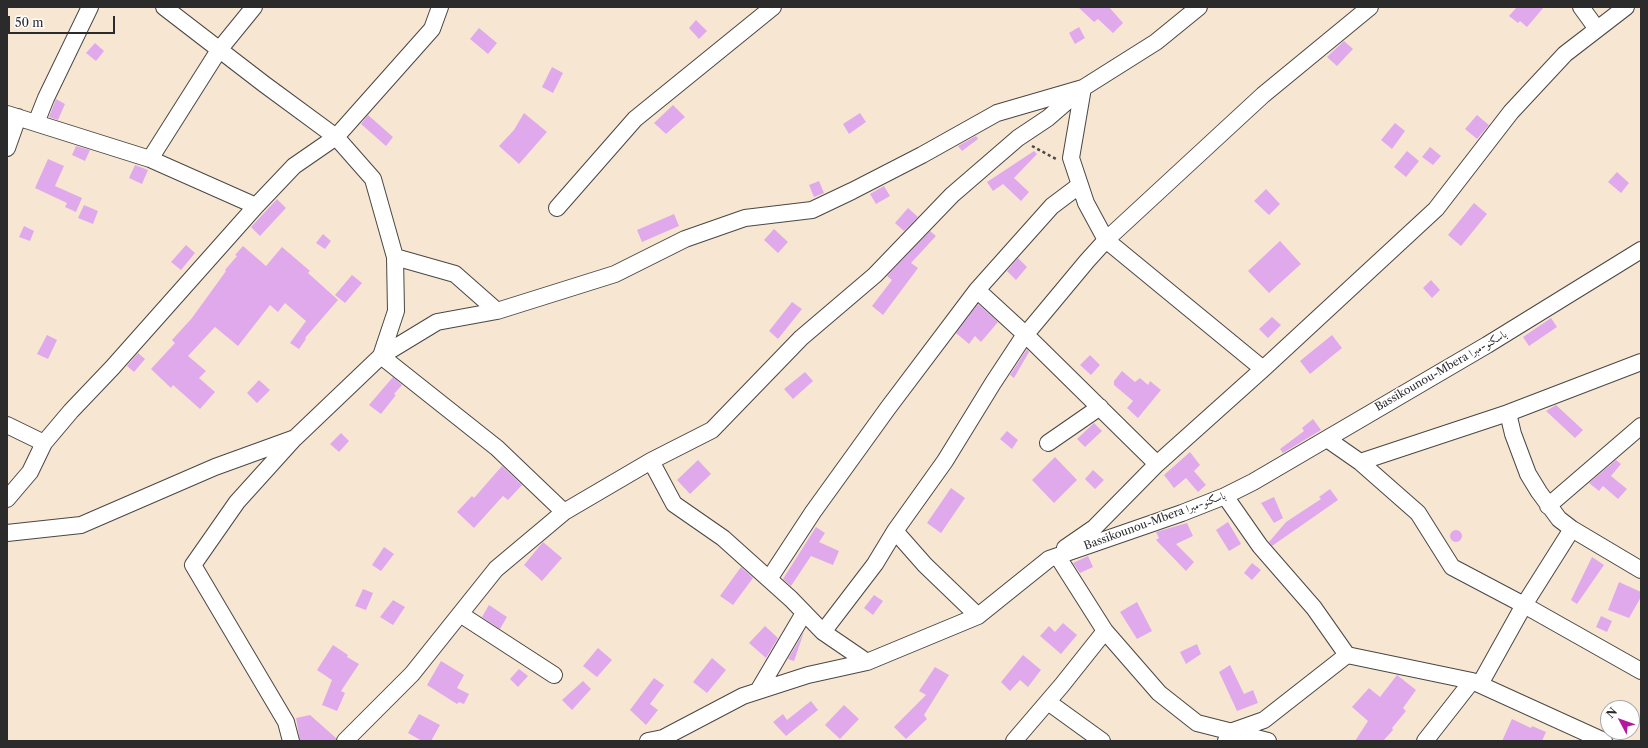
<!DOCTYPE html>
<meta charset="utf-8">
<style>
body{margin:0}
#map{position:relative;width:1648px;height:748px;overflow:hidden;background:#f7e7d2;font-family:"Libre Caslon Text",serif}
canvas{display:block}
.frame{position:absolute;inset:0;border:8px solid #2b2b2b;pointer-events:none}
.north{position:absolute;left:1600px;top:700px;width:40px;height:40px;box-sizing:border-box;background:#fff;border:1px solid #aaa;border-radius:50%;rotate:311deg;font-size:11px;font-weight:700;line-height:16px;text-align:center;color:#2b2b2b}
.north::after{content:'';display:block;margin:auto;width:14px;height:18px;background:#b5179e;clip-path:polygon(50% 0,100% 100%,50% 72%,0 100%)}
.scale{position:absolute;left:8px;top:16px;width:107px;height:18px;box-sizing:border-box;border:2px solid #2b2b2b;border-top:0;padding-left:5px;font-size:12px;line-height:14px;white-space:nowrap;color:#2b2b2b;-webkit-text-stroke:3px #fff;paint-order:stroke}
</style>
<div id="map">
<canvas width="1648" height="748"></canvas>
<div class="frame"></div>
<div class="north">N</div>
<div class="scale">50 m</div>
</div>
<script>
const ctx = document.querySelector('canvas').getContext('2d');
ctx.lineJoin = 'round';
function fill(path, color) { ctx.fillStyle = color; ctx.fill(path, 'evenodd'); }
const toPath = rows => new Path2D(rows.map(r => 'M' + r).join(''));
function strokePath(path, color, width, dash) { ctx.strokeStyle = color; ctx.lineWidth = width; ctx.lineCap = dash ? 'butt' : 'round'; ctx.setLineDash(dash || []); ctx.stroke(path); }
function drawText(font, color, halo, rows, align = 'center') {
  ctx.font = font + ' "Libre Caslon Text",Amiri,serif'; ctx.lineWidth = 3; ctx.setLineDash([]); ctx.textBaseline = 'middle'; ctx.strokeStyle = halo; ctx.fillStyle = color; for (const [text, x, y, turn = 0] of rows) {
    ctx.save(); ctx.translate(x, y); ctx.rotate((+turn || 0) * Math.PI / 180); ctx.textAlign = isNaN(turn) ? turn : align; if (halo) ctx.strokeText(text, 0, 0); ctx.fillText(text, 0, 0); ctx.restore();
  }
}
fill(toPath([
 [1078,7,1109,7,1123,23,1113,33,1098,19,1094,22],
 [1517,7,1544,7,1527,27,1520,21,1518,23,1509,16],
 [696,20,707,31,699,39,689,28],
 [1079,27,1085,38,1075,44,1069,33],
 [479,28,497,43,488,54,470,39],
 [1344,41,1353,49,1337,66,1327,57],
 [95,43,104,51,96,61,86,53],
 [552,67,563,73,553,93,542,87],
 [56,99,65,104,58,120,49,117],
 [673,105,685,117,666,134,654,123],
 [524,113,547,132,519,164,499,146,514,130],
 [860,113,866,122,849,134,843,124],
 [368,115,393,137,386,146,361,124],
 [1477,115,1489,125,1477,139,1465,129],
 [1395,123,1405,131,1392,149,1381,140],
 [976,136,978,139,962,151,958,146],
 [76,146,90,150,85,161,72,155],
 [1430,147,1441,156,1433,165,1422,157],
 [1034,151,1037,154,1014,178,1029,192,1021,201,1003,184,993,191,987,182],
 [1407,151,1419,161,1406,177,1394,167],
 [48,159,64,166,55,186,82,198,76,212,65,207,67,203,35,188],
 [135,165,148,170,142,184,129,178],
 [1617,172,1629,183,1621,193,1608,182],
 [819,181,824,193,814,197,809,185],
 [884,186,890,196,876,204,870,194],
 [1266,189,1280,204,1269,215,1254,201],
 [277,199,286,208,260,236,251,227],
 [1474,203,1487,214,1461,246,1448,235],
 [84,205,98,211,93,224,78,218],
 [908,208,918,217,904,231,895,223],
 [674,214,679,226,642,242,637,230],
 [24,226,34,231,30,241,19,237],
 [774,229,788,242,778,253,764,240],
 [930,231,936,236,911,263,918,268,883,315,872,306,892,280,887,276],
 [323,234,331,241,325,249,316,243],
 [1280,241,1301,264,1269,293,1248,271],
 [186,245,195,253,181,270,171,262],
 [243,246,266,266,282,247,310,271,308,273,338,300,305,338,306,339,299,349,290,343,306,321,285,303,278,312,270,305,238,346,215,327,188,356,206,371,199,378,215,392,200,409,173,385,171,388,151,369,175,343,172,340,192,318,226,271,225,270,237,256,235,255],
 [1018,258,1027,267,1016,280,1007,271],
 [352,275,362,283,345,303,335,295],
 [1431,280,1440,290,1432,298,1423,288],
 [792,302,802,309,778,339,769,331],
 [978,304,998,322,981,342,975,336,969,344,956,333],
 [1272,317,1281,325,1268,338,1259,329],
 [1551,318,1557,327,1529,346,1523,337],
 [47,335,57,340,48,359,37,354],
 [1332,335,1342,348,1310,374,1300,361],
 [1027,349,1029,352,1014,378,1010,375],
 [138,353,145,359,134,372,127,366],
 [1090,355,1100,365,1091,375,1080,365],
 [1122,371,1135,382,1140,378,1148,385,1150,381,1161,390,1138,418,1127,408,1133,401,1114,385,1114,381],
 [805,372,813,381,793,399,784,389],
 [393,377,402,385,394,394,396,395,381,414,369,405],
 [259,380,270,390,257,403,247,393],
 [1556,405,1583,430,1575,438,1546,411],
 [1313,419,1321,430,1283,453,1280,449,1304,431,1302,428],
 [1094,423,1102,431,1085,447,1077,439],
 [1007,431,1018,440,1012,449,1000,439],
 [341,433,349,441,339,452,330,444],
 [1190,452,1200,465,1194,471,1206,485,1198,492,1186,478,1174,488,1164,475],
 [1055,457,1077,480,1054,503,1032,480],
 [698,460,711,474,690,494,677,480],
 [1616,460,1621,464,1611,476,1627,489,1618,499,1603,486,1599,491,1589,483],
 [502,466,522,485,508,500,503,496,474,528,457,512,472,496,474,498],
 [1093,470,1104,480,1095,489,1085,479],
 [951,488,965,498,941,533,927,523],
 [1330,489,1338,500,1272,546,1269,542,1286,522,1321,499,1319,497],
 [1274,497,1283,518,1274,523,1261,503],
 [1228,522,1241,544,1229,551,1216,530],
 [1187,523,1193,536,1176,544,1194,562,1186,571,1156,540,1159,538,1156,532],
 [816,527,825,533,819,542,839,551,833,565,811,556,791,586,783,579],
 '1450 536a6 6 0 1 1 12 0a6 6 0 1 1-12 0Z',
 [543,542,562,558,542,581,524,565],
 [384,547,394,554,381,571,372,565],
 [1088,556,1093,567,1080,573,1073,563],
 [1592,557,1604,565,1577,604,1571,600],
 [1252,563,1261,570,1252,580,1244,573],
 [741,567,753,578,733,605,720,596],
 [1619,582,1641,592,1641,597,1629,618,1608,610],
 [363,589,373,593,366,610,355,606],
 [874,595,883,601,873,615,864,608],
 [393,600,405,607,393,625,380,617],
 [1137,602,1152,631,1137,639,1120,612],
 [489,605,507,617,500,629,482,617],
 [1601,616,1612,621,1607,632,1596,627],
 [1063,623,1077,635,1061,654,1040,636,1049,626,1055,632],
 [765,626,778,638,766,658,749,643],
 [804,632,794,661,788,659],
 [1197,644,1201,654,1186,664,1180,652],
 [333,645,348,655,347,657,359,664,341,691,345,693,337,711,322,705,332,680,317,670],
 [598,648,612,660,597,677,583,666],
 [1023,655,1041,670,1028,687,1020,680,1010,691,1001,682],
 [712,658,726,670,707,693,693,682],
 [441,661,464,675,457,688,469,694,464,704,459,702,457,704,427,685],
 [1230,665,1244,694,1253,690,1258,703,1237,711,1219,672],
 [935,667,949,675,924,715,927,719,906,739,894,727,926,695,919,691],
 [519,669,528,676,518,687,510,679],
 [1397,675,1416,690,1403,708,1406,711,1392,728,1393,730,1383,741,1355,741,1368,721,1352,707,1369,688,1380,697],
 [654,678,664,685,650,704,658,710,646,725,630,710],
 [583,681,591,689,572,710,562,700],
 [811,701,818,710,786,736,773,722,783,714,787,720],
 [844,705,859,719,840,739,825,725],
 [419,714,440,725,431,741,422,741,408,733],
 [310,715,336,738,336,741,300,741,296,718],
 [1512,719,1531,728,1532,726,1546,732,1542,741,1502,741]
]), '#dfa9ec');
const minor = toPath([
 [164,7,264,84,336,137,373,179,395,257,396,311,381,356],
 [1581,7,1597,29],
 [1083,88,1071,158,1086,203,1106,240,1263,369],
 [7,114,150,159,256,206,294,166,336,137,432,29,440,7],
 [36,123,46,98,90,7],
 [7,148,18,117],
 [150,159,219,50,254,7],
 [557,208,635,119,773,7],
 [395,257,455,274,497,311],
 [977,290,1026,335,1157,464],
 [381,356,497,448,564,512],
 [1508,413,1513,434,1528,474,1539,492,1559,519,1572,529,1641,570],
 [7,425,44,443],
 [1327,439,1360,462,1418,513,1452,567,1524,605,1641,671],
 [1048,443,1100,407],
 [651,461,674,504,723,538,791,599,823,632,867,662],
 [1360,462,1508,413,1641,362],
 [1225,496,1260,546,1314,608,1347,655,1264,720,1230,732,1226,741],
 [7,499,30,472,44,443,71,411,112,368,256,206],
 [1548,506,1641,426],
 [895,531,925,565,978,616],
 [7,533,81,525,215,467,295,438,381,356,437,322,497,311,615,274,685,239,745,218,812,210,852,191,922,155,997,113,1083,88,1156,42,1199,7],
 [1065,548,1094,528,1157,464,1263,369,1436,209,1511,112,1565,54,1626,7],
 [1058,557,1105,631,1159,693,1197,723,1268,741],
 [769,579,813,512,888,408,977,290,1052,206,1080,185],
 [460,614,554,675],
 [823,632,875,564,895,531,945,461,993,383,1022,339,1087,261,1106,240,1263,95,1370,7],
 [1347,655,1472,681,1425,741],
 [1472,681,1604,741],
 [1480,684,1524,605,1572,529],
 [758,691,804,613],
 [1048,702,1102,741],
 [291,741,286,722,193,565,237,502,293,440],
 [345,741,412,674,496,569,564,512,651,461,712,430,801,338,875,275,952,195,1018,138,1048,118,1078,92],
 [648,741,663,738,743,696,808,675,867,662,978,616,1049,559,1182,513,1225,496,1253,482,1487,345,1641,250],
 [1014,741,1062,685,1105,631]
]);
strokePath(minor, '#4a4744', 18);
strokePath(toPath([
 [1032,146,1056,159]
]), '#4a4744', 2.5, [3, 3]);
strokePath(minor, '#fff', 16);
drawText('11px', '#2b2b2b', '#fff', [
 ["Bassikounou-Mbera باسكنو-مبرا",1441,371,-30],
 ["Bassikounou-Mbera باسكنو-مبرا",1155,521,-20]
]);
</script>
